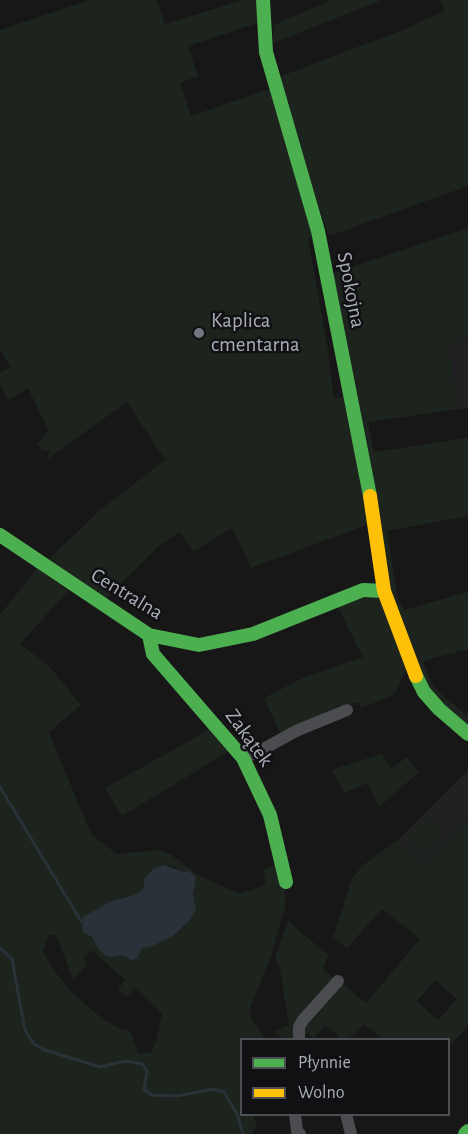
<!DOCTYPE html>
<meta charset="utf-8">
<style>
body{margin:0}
#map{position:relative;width:468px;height:1134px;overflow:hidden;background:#171717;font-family:"Alegreya Sans",sans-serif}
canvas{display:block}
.legend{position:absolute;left:240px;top:1038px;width:210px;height:78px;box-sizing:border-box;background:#111113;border:2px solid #4d4f55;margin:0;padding:8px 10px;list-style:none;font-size:18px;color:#a8adb8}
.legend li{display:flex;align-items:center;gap:12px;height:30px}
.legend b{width:30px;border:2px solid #4d4f55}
</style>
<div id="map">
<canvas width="468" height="1134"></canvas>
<ul class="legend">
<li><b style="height:8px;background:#4caf50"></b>Płynnie</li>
<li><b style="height:8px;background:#ffc107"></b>Wolno</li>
</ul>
</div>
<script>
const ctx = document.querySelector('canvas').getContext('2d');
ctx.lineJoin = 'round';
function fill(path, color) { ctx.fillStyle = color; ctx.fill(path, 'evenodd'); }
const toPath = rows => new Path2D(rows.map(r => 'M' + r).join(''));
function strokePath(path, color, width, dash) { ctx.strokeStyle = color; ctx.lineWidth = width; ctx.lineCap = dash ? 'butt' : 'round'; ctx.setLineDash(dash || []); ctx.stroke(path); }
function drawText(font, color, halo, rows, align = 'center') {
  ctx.font = font + ' "Alegreya Sans",sans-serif'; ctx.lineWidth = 5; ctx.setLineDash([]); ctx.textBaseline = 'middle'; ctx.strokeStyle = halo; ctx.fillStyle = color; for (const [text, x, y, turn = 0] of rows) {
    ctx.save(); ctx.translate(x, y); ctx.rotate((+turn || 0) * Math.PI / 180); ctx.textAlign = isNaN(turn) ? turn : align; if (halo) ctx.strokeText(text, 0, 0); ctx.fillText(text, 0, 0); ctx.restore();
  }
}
fill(toPath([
 [468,340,468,408,458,409,448,344],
 [468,770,468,819,424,863,398,840]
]), '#212123');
fill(toPath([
 [90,0,157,0,165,24,243,0,260,0,260,22,188,46,198,76,180,83,191,116,270,89,314,236,308,238,327,345,334,399,343,397,369,524,251,568,232,528,194,551,179,532,158,547,105,600,47,561,100,510,165,460,127,402,46,460,50,451,42,450,37,445,48,430,28,388,8,400,0,384,0,373,10,367,0,349,0,30],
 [331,0,381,0,273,43,274,25],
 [440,0,468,0,468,186,329,236,302,157,279,77,405,29,445,11],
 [468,228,468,340,448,344,458,409,368,422,374,452,468,438,468,516,387,531,398,599,404,610,468,592,468,649,423,661,431,682,441,694,468,716,468,725,440,701,422,679,391,594,331,274],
 [37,568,68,591,20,644,49,666,81,705,49,732,91,834,117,854,158,850,170,854,202,877,240,894,266,885,263,869,280,863,285,886,285,907,271,956,249,1010,252,1019,265,1039,242,1040,242,1114,253,1115,257,1126,252,1134,0,1134,0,615],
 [169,865,184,872,194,889,193,899,196,904,190,920,173,936,153,946,142,948,138,953,126,958,122,955,110,957,97,947,92,937,88,934,118,899,134,895,143,890,144,880],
 [52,934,56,935,73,979,87,965,83,958,91,950,125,980,118,990,126,997,135,988,162,1014,156,1042,150,1053,138,1053,130,1031,120,1029,104,1020,72,993,52,968,43,952,48,936],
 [372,596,382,598,406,670,396,691,392,696,361,708,358,702,337,706,328,713,281,735,264,698,305,677,363,657,337,605],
 [212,728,231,750,122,816,105,788],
 [381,754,392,768,407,757,419,772,379,807,367,783,344,793,332,770],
 [427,817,445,834,424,856,404,839],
 [468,819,468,1026,449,1047,448,1040,383,1039,364,1024,348,1039,335,1039,338,1036,326,1025,314,1038,308,1033,302,1039,303,1025,341,983,366,1003,420,939,382,909,347,948,333,937,352,879,362,866,397,840,424,863],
 [435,980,457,999,438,1020,417,1001],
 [288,921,328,955,323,969,335,979,295,1037,286,1039,279,1036,274,1031,289,1025,280,969,275,958]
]), '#1d241e');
fill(toPath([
 [164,865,184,872,189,871,196,878,193,894,196,909,190,920,173,936,153,946,142,948,137,958,132,960,122,955,110,957,105,955,97,947,92,937,83,932,82,918,109,902,134,895,143,890,144,880,147,876,154,868]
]), '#2a3239');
strokePath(toPath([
 [0,787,81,921],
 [0,948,12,959,25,1030,34,1044,45,1050,100,1067,125,1061,142,1064,147,1071,144,1089,151,1095,177,1096,213,1089,224,1092,237,1114,243,1134]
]), '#2a3239', 3);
strokePath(toPath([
 [243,758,258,752,296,731,347,710],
 [299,1040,299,1027,303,1020,338,981],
 [295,1114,297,1131,300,1134],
 [346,1114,351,1134]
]), '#4b4c50', 12);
strokePath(toPath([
 [263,0,266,52,318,231,370,496],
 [0,535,149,635,199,645,253,634,363,590,384,591],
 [149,635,153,654,243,758,270,815,286,882],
 [416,676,424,692,439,709,468,734],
 [465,1134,468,1131]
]), '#4caf50', 14);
strokePath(toPath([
 [370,496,384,591,416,676]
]), '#ffc107', 14);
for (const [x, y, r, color] of [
 [199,333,6,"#757880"]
]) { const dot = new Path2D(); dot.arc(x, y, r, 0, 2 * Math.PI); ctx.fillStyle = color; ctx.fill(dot); strokePath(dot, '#111113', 2); }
drawText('21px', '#a8adb8', '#111113', [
 ["Spokojna",351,290,79],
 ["Centralna",127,594,31],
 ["Zakątek",249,738,54]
]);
drawText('21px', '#a8adb8', '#111113', [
 ["Kaplica",211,321],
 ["cmentarna",211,345]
], 'left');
</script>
